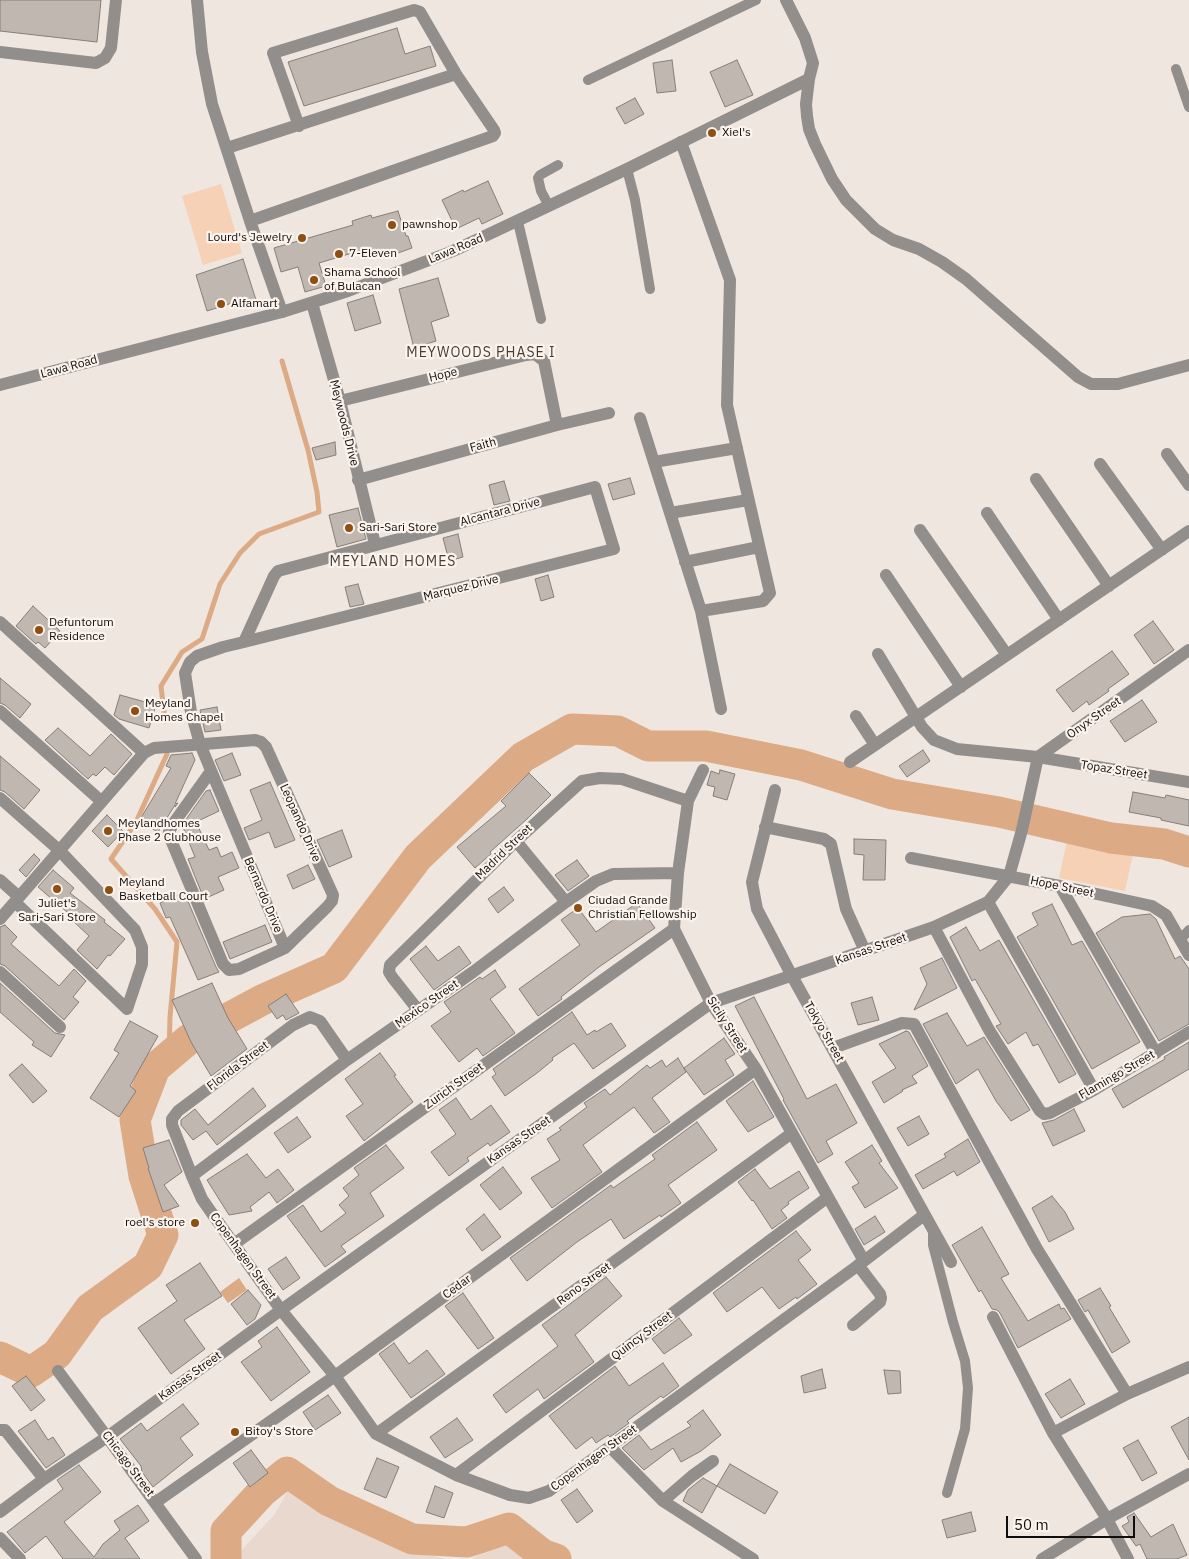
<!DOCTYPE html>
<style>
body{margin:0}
#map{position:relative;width:1189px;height:1559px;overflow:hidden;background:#efe6df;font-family:"IBM Plex Sans",sans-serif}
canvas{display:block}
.scale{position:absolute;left:1006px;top:1516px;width:129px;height:22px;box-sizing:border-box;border:2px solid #100e0c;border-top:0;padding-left:6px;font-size:15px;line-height:18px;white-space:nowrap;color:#100e0c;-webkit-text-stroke:4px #fcf3ed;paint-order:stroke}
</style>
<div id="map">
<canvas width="1189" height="1559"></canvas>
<div class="scale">50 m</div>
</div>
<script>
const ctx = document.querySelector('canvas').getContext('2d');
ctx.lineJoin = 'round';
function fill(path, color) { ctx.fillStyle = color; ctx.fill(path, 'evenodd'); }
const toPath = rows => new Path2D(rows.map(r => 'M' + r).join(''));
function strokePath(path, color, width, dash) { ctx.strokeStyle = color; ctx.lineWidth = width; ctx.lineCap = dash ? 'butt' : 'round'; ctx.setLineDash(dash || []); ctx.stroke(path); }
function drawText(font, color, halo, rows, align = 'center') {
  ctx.font = font + ' "IBM Plex Sans",sans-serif'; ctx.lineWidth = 4.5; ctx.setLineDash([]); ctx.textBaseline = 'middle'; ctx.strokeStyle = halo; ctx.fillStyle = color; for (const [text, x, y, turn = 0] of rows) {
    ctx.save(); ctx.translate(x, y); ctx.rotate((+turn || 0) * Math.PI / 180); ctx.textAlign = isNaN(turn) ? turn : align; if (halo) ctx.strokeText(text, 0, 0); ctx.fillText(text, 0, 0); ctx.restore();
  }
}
fill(toPath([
 [291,1485,315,1508,414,1551,445,1559,242,1559,238,1554,275,1514],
 [501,1544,514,1545,541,1559,472,1559,486,1549]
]), '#e8d8cd');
fill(toPath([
 [221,184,242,253,203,265,182,196],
 [1068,836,1134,849,1125,891,1059,878]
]), '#f6d1b6');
fill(toPath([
 [239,1278,247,1290,228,1303,220,1292]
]), '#ddaa86');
strokePath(toPath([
 [165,721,161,686,182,652,202,639,220,584,240,553,259,534,319,512,317,492,308,450,282,361],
 [167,754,136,822,111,859,155,909,177,942,170,1017,169,1056]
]), '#ddaa86', 5);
strokePath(toPath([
 [0,1357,31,1372,57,1354,90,1308,148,1266,163,1235,144,1176,135,1120,155,1068,188,1040,262,1000,334,968,418,857,523,757,572,729,618,731,648,746,706,746,801,765,892,794,999,812,1111,838,1164,844,1189,852],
 [226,1559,226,1531,262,1492,287,1472,329,1501,412,1539,467,1542,509,1528,542,1554,556,1559]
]), '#ddaa86', 31);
const building = toPath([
 [0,0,101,0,97,42,0,31,0,0],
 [397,28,405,54,430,46,436,66,304,106,288,62,397,28],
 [672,60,676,91,657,93,653,63,672,60],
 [737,60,753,95,725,107,710,72,737,60],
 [635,98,644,114,625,124,616,108,635,98],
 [488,181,503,214,482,224,479,218,456,229,442,200,463,190,464,192,488,181],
 [398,211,406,236,408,236,412,248,395,254,393,250,364,259,362,250,319,263,326,286,305,292,298,267,281,272,274,248,353,225,352,221,371,215,372,218,398,211],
 [243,259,256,300,239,305,238,301,207,311,196,275,243,259],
 [438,278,449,316,431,322,436,341,414,348,399,289,438,278],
 [373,295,381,323,355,331,347,303,373,295],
 [335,442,336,455,316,460,312,448,335,442],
 [630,478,635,494,613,500,608,484,630,478],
 [504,481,510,501,494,505,489,485,504,481],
 [358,508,366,539,337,547,329,515,358,508],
 [458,534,463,557,449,561,443,538,458,534],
 [548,575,554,597,541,601,535,579,548,575],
 [358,584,364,604,350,607,345,587,358,584],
 [33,606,60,631,45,648,38,642,36,644,16,626,33,606],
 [1153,621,1174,650,1154,664,1134,635,1153,621],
 [1112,651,1129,674,1108,689,1109,691,1089,705,1087,701,1073,712,1056,690,1112,651],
 [0,678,31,704,20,718,5,705,0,703,0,678],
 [120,695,156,705,149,728,119,719,114,715,120,695],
 [1142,700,1157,722,1125,742,1110,721,1142,700],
 [217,707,221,730,205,732,200,710,217,707],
 [58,728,90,756,111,734,132,754,114,775,105,767,96,776,93,774,88,779,45,740,58,728],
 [923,750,930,761,907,777,899,766,923,750],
 [192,753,195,760,175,804,178,803,175,807,175,805,158,832,139,821,171,768,166,766,171,755,192,753],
 [232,753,241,775,224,781,215,760,232,753],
 [0,756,40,790,24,809,5,792,0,790,0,756],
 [720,770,735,774,727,800,713,796,715,787,707,785,711,771,719,774,720,770],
 [529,773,551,795,527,819,490,852,491,854,475,868,457,847,506,806,501,801,529,773],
 [270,782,295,840,275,848,269,832,249,840,244,828,262,820,250,790,270,782],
 [210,790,219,811,196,822,209,850,217,847,221,857,232,852,239,868,218,877,224,890,204,899,188,859,195,857,182,825,206,791,210,790],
 [1133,792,1165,798,1166,795,1189,800,1189,826,1161,820,1161,818,1129,812,1133,792],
 [107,815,123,831,108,847,92,831,107,815],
 [342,830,352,857,329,867,317,840,342,830],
 [854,839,886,840,885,880,863,880,864,855,854,854,854,839],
 [34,854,40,860,26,877,19,870,34,854],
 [577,860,589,876,568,891,555,875,577,860],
 [308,865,315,879,293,889,287,875,308,865],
 [53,870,74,888,70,893,105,920,104,922,125,939,110,956,108,955,97,969,77,950,89,936,72,920,74,918,38,887,53,870],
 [504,887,514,900,498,913,488,899,504,887],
 [184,892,216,967,219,972,198,980,170,917,166,918,160,903,184,892],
 [637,903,655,928,599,967,561,997,562,999,538,1016,519,989,580,945,561,920,578,908,596,932,637,903],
 [1052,904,1072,945,1082,941,1140,1042,1092,1069,1017,937,1038,925,1032,913,1052,904],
 [1150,914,1156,919,1175,959,1180,956,1189,969,1189,1024,1159,1041,1096,933,1122,917,1150,914],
 [5,925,17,937,11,944,59,986,74,969,86,981,73,997,79,1002,64,1020,5,966,0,964,0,927,5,925],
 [265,925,272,942,230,959,223,942,265,925],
 [966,927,980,951,999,940,1076,1074,1059,1083,1038,1044,1033,1046,1026,1032,1008,1044,996,1026,1001,1024,975,979,972,981,950,937,966,927],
 [426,946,438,961,459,946,471,963,434,990,410,959,426,946],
 [942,958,957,988,914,1010,927,984,920,968,942,958],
 [495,970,506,987,490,999,515,1033,483,1056,477,1048,459,1062,431,1026,451,1012,444,1002,480,977,482,979,495,970],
 [0,983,55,1033,65,1035,51,1057,32,1045,34,1042,0,1012,0,983],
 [212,983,228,1018,247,1049,211,1076,191,1042,172,1000,212,983],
 [286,994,299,1013,286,1020,283,1015,277,1019,268,1006,286,994],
 [754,997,807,1099,836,1084,857,1123,826,1141,833,1154,818,1163,783,1100,784,1099,735,1006,754,997],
 [872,997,879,1020,858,1025,851,1003,872,997],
 [572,1012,587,1035,595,1030,596,1032,611,1023,626,1046,593,1069,574,1043,552,1058,553,1060,537,1073,505,1096,492,1077,496,1074,493,1069,572,1012],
 [947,1013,967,1046,984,1037,1030,1110,1011,1121,996,1101,978,1069,956,1084,923,1024,947,1013],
 [130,1021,158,1036,130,1086,136,1091,119,1117,90,1098,119,1053,114,1050,130,1021],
 [906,1031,909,1032,928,1066,912,1076,917,1083,902,1090,903,1091,884,1103,872,1082,896,1068,879,1044,906,1031],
 [724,1038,735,1054,725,1060,734,1075,704,1095,684,1068,724,1038],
 [1189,1042,1189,1069,1123,1108,1112,1089,1165,1059,1164,1057,1189,1042],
 [380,1053,396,1075,394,1076,413,1102,364,1141,346,1116,363,1104,345,1079,380,1053],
 [678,1058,686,1072,652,1098,670,1122,654,1133,634,1107,583,1145,602,1172,552,1208,531,1178,560,1160,547,1139,561,1130,559,1128,587,1107,584,1103,605,1089,610,1095,647,1065,650,1068,662,1060,666,1067,678,1058],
 [22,1064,47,1091,33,1103,9,1075,22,1064],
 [753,1081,774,1117,748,1132,726,1101,753,1081],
 [253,1088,266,1106,217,1145,206,1131,193,1140,181,1125,181,1120,195,1109,208,1125,253,1088],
 [456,1098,471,1120,491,1105,510,1132,490,1146,488,1143,467,1158,469,1161,449,1176,431,1152,456,1134,439,1110,456,1098],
 [1074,1109,1085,1131,1053,1146,1042,1123,1054,1120,1074,1109],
 [919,1116,929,1134,908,1146,897,1128,919,1116],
 [297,1117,311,1137,288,1153,274,1133,297,1117],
 [697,1122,717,1150,668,1185,681,1203,661,1217,660,1215,624,1239,611,1219,577,1242,527,1281,510,1258,611,1185,613,1188,655,1159,652,1155,697,1122],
 [968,1139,980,1162,957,1176,954,1171,923,1189,915,1175,946,1157,944,1154,968,1139],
 [169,1140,182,1172,164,1185,179,1206,163,1212,148,1168,149,1168,143,1148,169,1140],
 [386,1145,404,1168,370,1193,384,1216,341,1246,346,1252,325,1267,287,1216,303,1205,321,1232,346,1213,339,1205,349,1196,343,1188,359,1175,354,1168,386,1145],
 [872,1145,882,1161,879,1163,898,1188,865,1208,852,1187,859,1183,845,1162,872,1145],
 [247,1154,266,1178,278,1169,294,1190,277,1203,269,1192,250,1207,252,1211,229,1215,207,1180,247,1154],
 [503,1167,522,1193,500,1210,480,1185,503,1167],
 [755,1169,770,1189,799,1171,809,1188,788,1202,789,1204,781,1210,787,1218,772,1229,753,1200,752,1201,738,1182,755,1169],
 [1052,1196,1065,1212,1074,1229,1049,1242,1032,1208,1052,1196],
 [484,1214,501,1237,482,1251,466,1229,484,1214],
 [875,1216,885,1232,864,1245,855,1229,875,1216],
 [982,1227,1009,1274,1001,1278,1028,1321,1059,1304,1061,1309,1064,1308,1071,1319,1018,1348,1000,1313,997,1310,992,1309,981,1290,979,1292,952,1245,982,1227],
 [796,1231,811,1250,798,1260,817,1284,797,1299,796,1297,779,1309,762,1287,727,1312,713,1293,796,1231],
 [286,1257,300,1278,283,1290,268,1269,286,1257],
 [200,1263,222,1296,184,1320,205,1349,171,1374,138,1328,177,1301,166,1285,200,1263],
 [606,1277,622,1296,575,1335,594,1362,544,1399,538,1389,506,1413,493,1395,558,1346,542,1325,606,1277],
 [1100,1288,1111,1306,1109,1307,1130,1342,1112,1353,1088,1310,1085,1312,1078,1300,1100,1288],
 [248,1290,261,1305,255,1319,247,1325,231,1304,248,1290],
 [463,1293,494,1338,478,1349,445,1306,463,1293],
 [679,1318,692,1335,664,1354,652,1339,679,1318],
 [277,1327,310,1372,271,1401,241,1362,262,1347,258,1341,277,1327],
 [394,1343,409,1364,427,1350,445,1374,411,1398,379,1354,394,1343],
 [663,1363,679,1386,663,1398,661,1396,627,1421,629,1423,610,1437,608,1435,596,1443,592,1437,576,1449,549,1416,615,1366,629,1386,663,1363],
 [822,1369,826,1388,804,1393,801,1376,822,1369],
 [884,1370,900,1371,901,1393,888,1394,884,1370],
 [26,1376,45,1400,31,1411,12,1386,26,1376],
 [1070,1379,1085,1404,1061,1418,1045,1394,1070,1379],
 [328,1395,341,1413,315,1430,303,1412,328,1395],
 [183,1404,199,1424,180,1438,193,1455,153,1487,142,1472,141,1466,120,1439,141,1423,147,1431,183,1404],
 [703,1410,721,1435,701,1451,681,1462,673,1448,644,1470,622,1448,639,1435,651,1450,691,1426,687,1422,703,1410],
 [1189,1417,1189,1460,1171,1427,1189,1417],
 [457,1418,473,1440,445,1458,430,1437,457,1418],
 [35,1420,48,1440,53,1437,65,1455,46,1468,18,1431,35,1420],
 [1138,1440,1157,1473,1142,1481,1123,1448,1138,1440],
 [251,1450,268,1473,250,1487,233,1463,251,1450],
 [377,1458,399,1467,386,1498,364,1489,377,1458],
 [730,1464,778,1492,765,1514,717,1486,730,1464],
 [79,1465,101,1492,64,1522,94,1557,103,1544,120,1530,114,1521,138,1505,149,1521,125,1538,140,1559,63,1559,46,1536,25,1553,7,1532,63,1489,57,1480,79,1465],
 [703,1478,717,1486,702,1513,683,1501,688,1490,703,1478],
 [435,1486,453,1493,444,1518,426,1512,435,1486],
 [577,1489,593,1511,577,1523,561,1500,577,1489],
 [971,1512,976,1531,947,1538,942,1520,971,1512],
 [1134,1513,1151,1537,1173,1524,1187,1555,1177,1559,1147,1559,1140,1544,1136,1546,1122,1526,1129,1522,1127,1517,1134,1513]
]);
fill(building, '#c0b7b1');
strokePath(building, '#867e78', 1);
strokePath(toPath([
 [1176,69,1189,107],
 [588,80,756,0],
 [627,169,635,200,650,289],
 [549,206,541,191,538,178,540,175,558,165],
 [518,222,541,319],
 [1180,940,1189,930],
 [933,1229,933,1245,953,1322,965,1361,968,1388,965,1429,947,1493]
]), '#928e8c', 10);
strokePath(toPath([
 [197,0,202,52,212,104,250,221,282,312],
 [0,52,96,63,105,58,111,48,116,0],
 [681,142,730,280,727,405,770,593,763,601,701,611,721,709],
 [227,148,456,74],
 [250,221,493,136,495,133,494,130,456,74,420,12,414,10,273,53,299,126],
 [312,303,340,401,375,544],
 [340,401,526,355,535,354,544,361,557,425],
 [640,418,701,611],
 [1167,454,1189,485],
 [654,462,737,448],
 [1100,464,1162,550],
 [1036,479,1109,586],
 [358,480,557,425,609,413],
 [670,513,748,500],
 [987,513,1059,620],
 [920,530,1007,655],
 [685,562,759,547],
 [886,575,961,687],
 [0,622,144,753],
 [244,642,274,576,278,571,595,487,614,549,244,642,223,647,197,656,190,662,185,673,191,712,200,744,285,948],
 [878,654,922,727,934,740,957,749,1038,757,1189,782],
 [0,711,101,801],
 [856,716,875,745],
 [850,762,1189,531],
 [703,770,688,801,678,873,674,929,711,1003,756,1069,864,1261],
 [775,790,752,882,757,909,792,976,951,1262],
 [0,798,59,850,135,930,142,947,142,964,127,1009,15,902],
 [765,827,824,839,831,844,846,909,865,951],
 [516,841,566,902],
 [911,858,1060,886,1152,906,1166,915,1189,955],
 [0,880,19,897],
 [1060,886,1156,1053],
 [988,902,1094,1090],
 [0,919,144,753,154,748,255,740,261,742,266,747,333,895,332,901,327,907,285,948,239,969,229,970,223,964,171,840,169,832,173,824,211,771],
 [934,927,989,1030,1040,1111,1044,1114,1050,1113,1094,1090,1189,1032],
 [0,972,60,1027],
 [418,1010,392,977,389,972,390,965,516,841,582,781,600,778,622,779,688,801],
 [833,1048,902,1023,914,1024,1037,1249,1127,1394],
 [347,1060,320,1021,310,1017,293,1025,178,1111,172,1119,172,1125,192,1176,202,1199,211,1212,281,1310,335,1376,376,1434,456,1475,510,1495,529,1498,549,1491,864,1261,924,1215],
 [192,1176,347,1060,473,972,566,902,596,881,613,874,678,873],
 [234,1244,674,929],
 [993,1317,1053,1433,1107,1519,1128,1559],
 [853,1325,880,1302,881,1298,880,1294,858,1265],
 [0,1430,5,1430,44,1479],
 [1053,1433,1127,1394,1189,1367],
 [376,1434,792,1133],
 [610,1447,663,1501,753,1559],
 [456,1475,828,1197],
 [663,1501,692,1476,713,1461],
 [156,1502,335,1376,756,1069],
 [0,1512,44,1479,107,1437,58,1371],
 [0,1538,20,1559],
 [1042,1559,1107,1519,1189,1474]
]), '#928e8c', 12);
strokePath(toPath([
 [809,79,806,104,807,116,809,129,815,144,832,179,846,200,875,229,893,240,919,249,942,262,966,279,1078,377,1091,384,1118,384,1189,365],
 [0,385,282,312,348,291,453,251,627,169,809,79,813,63,805,38,786,0],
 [196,1559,107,1437,281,1310,711,1003,934,927,988,902,1009,876,1022,830,1038,757,1189,650]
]), '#928e8c', 12);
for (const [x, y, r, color] of [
 [712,133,5,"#8e4f15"],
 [392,225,5,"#8e4f15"],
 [302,238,5,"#8e4f15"],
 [339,254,5,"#8e4f15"],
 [314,280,5,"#8e4f15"],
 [221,304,5,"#8e4f15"],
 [349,528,5,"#8e4f15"],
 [39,630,5,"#8e4f15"],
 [135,711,5,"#8e4f15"],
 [108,831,5,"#8e4f15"],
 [57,889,5,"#8e4f15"],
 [109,890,5,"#8e4f15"],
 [578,908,5,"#8e4f15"],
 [195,1223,5,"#8e4f15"],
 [235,1432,5,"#8e4f15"]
]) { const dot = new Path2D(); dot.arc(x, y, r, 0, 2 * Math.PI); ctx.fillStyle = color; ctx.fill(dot); strokePath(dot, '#fcf3ed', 2); }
drawText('12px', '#100e0c', '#fcf3ed', [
 ["Xiel's",722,133],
 ["pawnshop",402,225],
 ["Lourd's Jewelry",292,238,"right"],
 ["7-Eleven",349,254],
 ["Shama School",324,273],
 ["of Bulacan",324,287],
 ["Alfamart",231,304],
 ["Sari-Sari Store",359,528],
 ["Defuntorum",49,623],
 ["Residence",49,637],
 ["Meyland",145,704],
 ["Homes Chapel",145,718],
 ["Meylandhomes",118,824],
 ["Phase 2 Clubhouse",118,838],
 ["Meyland",119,883],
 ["Basketball Court",119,897],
 ["Ciudad Grande",588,901],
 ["Christian Fellowship",588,915],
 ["Juliet's",57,904,"center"],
 ["Sari-Sari Store",57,918,"center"],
 ["roel's store",185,1223,"right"],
 ["Bitoy's Store",245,1432]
], 'left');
drawText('12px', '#100e0c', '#fcf3ed', [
 ["Lawa Road",456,249,-23],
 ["Lawa Road",69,367,-15],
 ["Hope",443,375,-14],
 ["Meywoods Drive",344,423,76],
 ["Faith",483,445,-15],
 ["Alcantara Drive",500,512,-15],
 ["Marquez Drive",461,588,-14],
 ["Onyx Street",1094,718,-35],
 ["Topaz Street",1114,770,9],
 ["Leopando Drive",300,823,66],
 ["Madrid Street",504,852,-44],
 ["Hope Street",1062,887,12],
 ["Bernardo Drive",263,895,67],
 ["Kansas Street",871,949,-19],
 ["Mexico Street",427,1004,-35],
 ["Sicily Street",727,1025,57],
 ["Tokyo Street",824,1032,60],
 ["Florida Street",238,1066,-37],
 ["Flamingo Street",1117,1075,-30],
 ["Zurich Street",454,1086,-36],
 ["Kansas Street",519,1140,-35],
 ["Copenhagen Street",243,1256,54],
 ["Reno Street",584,1284,-36],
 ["Cedar",457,1287,-36],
 ["Quincy Street",642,1336,-37],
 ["Kansas Street",190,1376,-36],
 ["Copenhagen Street",594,1458,-36],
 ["Chicago Street",128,1464,53]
]);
ctx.letterSpacing = '1px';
drawText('14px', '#433c37', '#fcf3ed', [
 ["MEYWOODS PHASE I",481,353],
 ["MEYLAND HOMES",393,562]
]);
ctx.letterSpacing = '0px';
</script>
